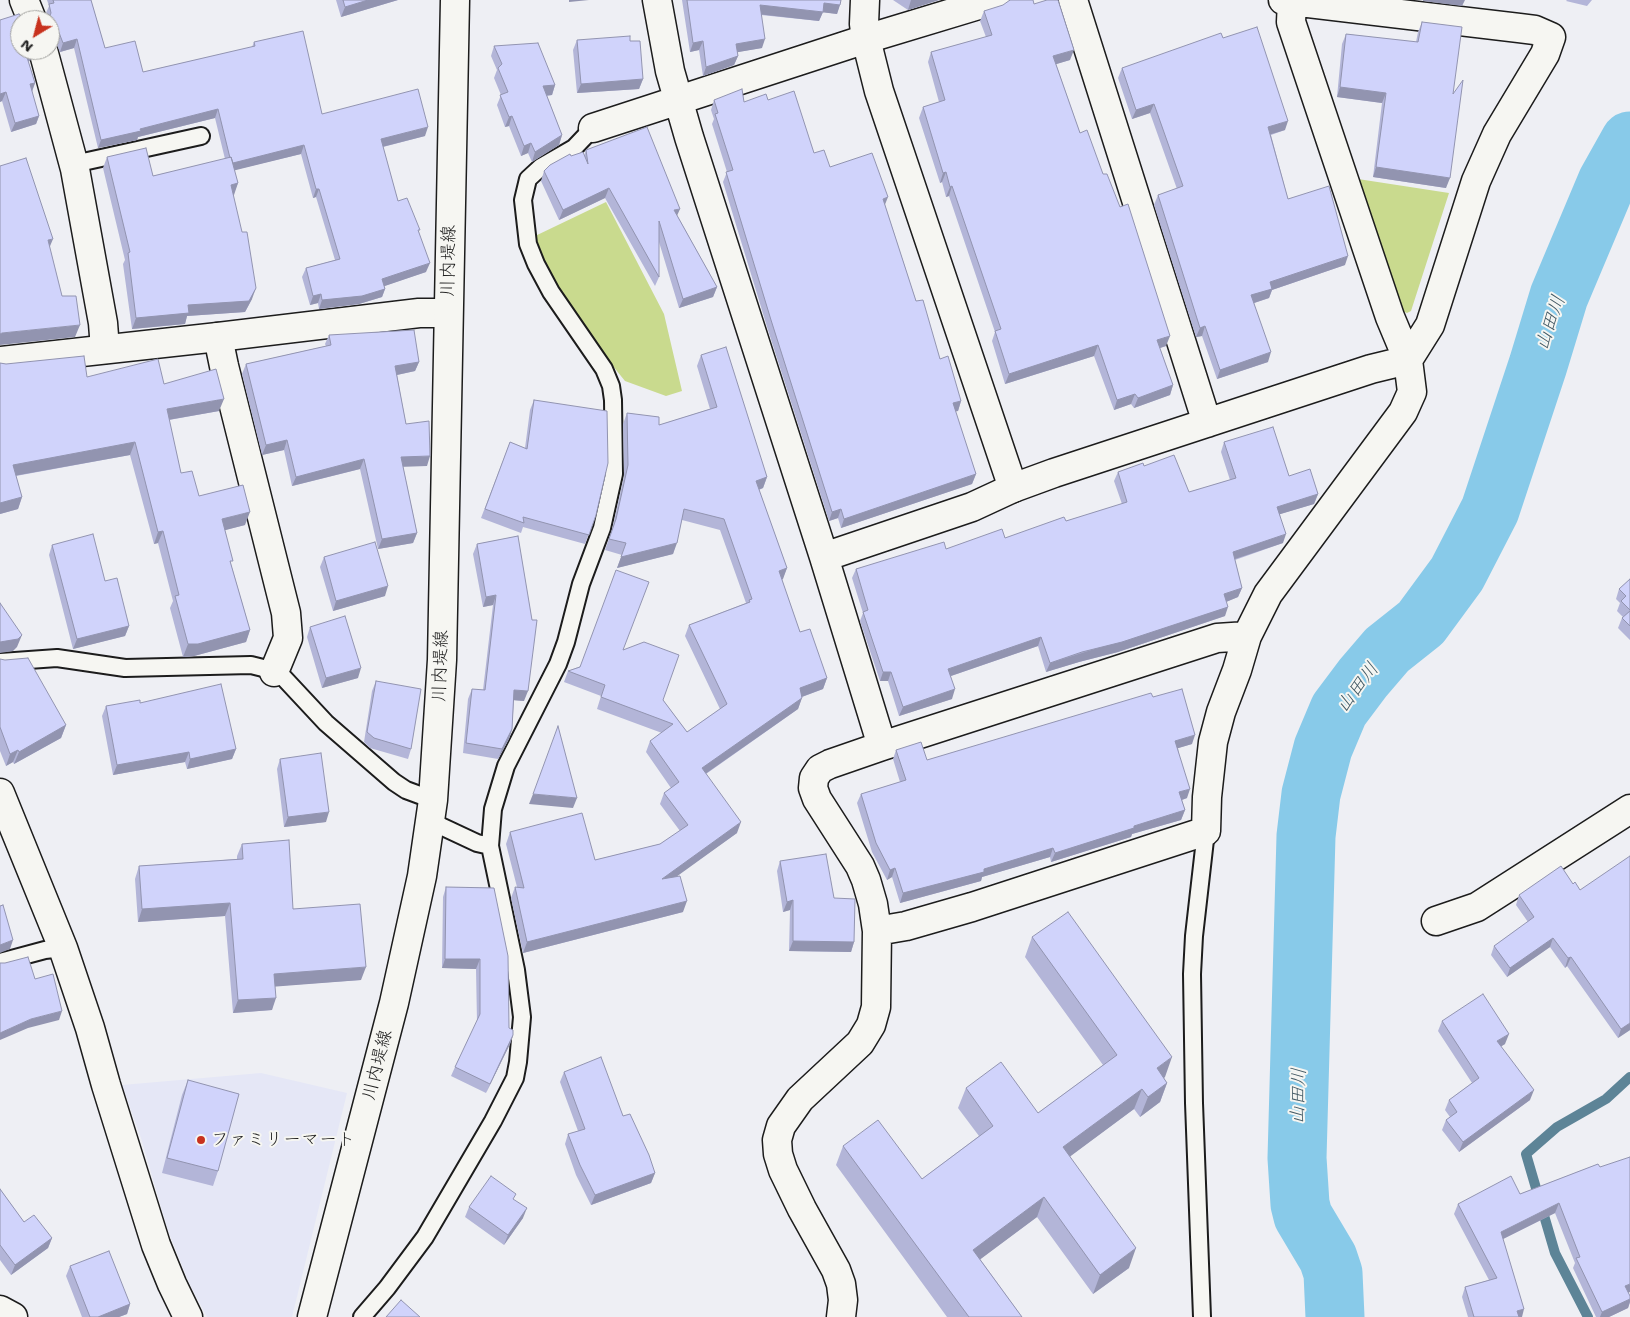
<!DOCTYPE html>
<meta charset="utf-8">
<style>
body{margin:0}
#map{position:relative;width:1630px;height:1317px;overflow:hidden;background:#eeeff4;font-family:"Shantell Sans",sans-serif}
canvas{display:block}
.north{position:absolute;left:10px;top:10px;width:50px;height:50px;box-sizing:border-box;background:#f6f6f2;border:1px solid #9f9f9c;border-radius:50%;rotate:217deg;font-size:14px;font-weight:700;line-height:20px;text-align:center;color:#1c1c1c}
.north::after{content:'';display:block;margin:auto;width:18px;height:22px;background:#c8321e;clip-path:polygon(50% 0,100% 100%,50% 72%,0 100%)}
</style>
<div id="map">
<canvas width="1630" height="1317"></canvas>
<div class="north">N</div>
</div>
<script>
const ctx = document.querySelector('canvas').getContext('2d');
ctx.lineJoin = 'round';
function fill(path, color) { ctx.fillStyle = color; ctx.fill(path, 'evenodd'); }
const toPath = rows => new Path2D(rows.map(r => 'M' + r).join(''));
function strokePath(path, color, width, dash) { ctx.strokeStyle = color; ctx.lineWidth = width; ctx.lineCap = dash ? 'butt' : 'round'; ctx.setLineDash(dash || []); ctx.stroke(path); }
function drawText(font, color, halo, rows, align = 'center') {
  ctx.font = font + ' "Shantell Sans","Klee One",sans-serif'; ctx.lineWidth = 4; ctx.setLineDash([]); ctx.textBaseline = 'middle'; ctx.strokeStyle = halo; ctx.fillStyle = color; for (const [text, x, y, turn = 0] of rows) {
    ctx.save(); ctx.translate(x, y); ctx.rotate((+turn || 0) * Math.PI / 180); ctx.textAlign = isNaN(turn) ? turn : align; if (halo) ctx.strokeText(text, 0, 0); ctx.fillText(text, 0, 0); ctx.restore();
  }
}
fill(toPath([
 [261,1073,347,1093,292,1317,207,1317,189,1283,167,1228,142,1141,122,1085]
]), '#e5e7f6');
fill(toPath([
 [1358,179,1449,193,1411,311,1407,313,1402,311],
 [606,202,664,314,682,391,666,396,625,381,596,345,548,273,533,237]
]), '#c9da8e');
strokePath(toPath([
 [1588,1317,1555,1253,1526,1154,1557,1127,1606,1099,1630,1077]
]), '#5d8497', 10);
strokePath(toPath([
 [1335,1317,1333,1273,1328,1258,1303,1216,1300,1204,1297,1158,1306,836,1311,794,1323,748,1339,710,1363,678,1387,650,1421,623,1457,574,1490,510,1538,365,1559,296,1607,182,1630,141]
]), '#88cae9', 59);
const service = toPath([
 [74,164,201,136],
 [0,662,57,658,125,668,251,665,263,668,284,678,326,723,394,782,406,790,433,800],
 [430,821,477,843,490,846],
 [0,962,45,950,63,948],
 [362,1317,387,1288,425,1237,493,1121,515,1078,518,1062,522,1017,516,970,490,846,493,809,506,766,558,664,566,642,581,584,602,528,614,474,613,400,611,386,604,369,551,292,536,264,528,244,523,200,528,179,541,167,574,148,593,128],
 [1202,1317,1194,1103,1192,974,1194,936,1206,831]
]);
const minor = toPath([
 [24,0,32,20],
 [657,0,670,71,689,137,824,557,882,746],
 [1073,0,1207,423],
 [43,50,75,169,103,323,105,349],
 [593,128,866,39,995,0],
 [218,337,224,366,286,613,288,638,274,672],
 [824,557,972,507,1013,488,1054,473,1371,369,1408,360,1430,325,1476,181,1497,134,1545,54,1551,37,1535,30,1519,28,1283,0],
 [1436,921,1477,907,1630,809],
 [877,931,906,926,972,907,1206,831,1207,797,1213,742,1221,712,1237,670,1247,636,1268,594,1403,412,1412,392,1408,360,1390,317,1291,22,1292,1],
 [0,1310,13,1317],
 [841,1317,843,1300,841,1284,836,1270,802,1209,783,1170,778,1154,777,1140,781,1126,800,1099,860,1043,871,1025,876,1007,877,931,873,904,866,880,860,866,817,799,813,788,814,778,820,769,830,764,882,746,1217,638,1247,636]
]);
const tertiary = toPath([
 [865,0,864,24,866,39,879,91,1013,488],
 [0,361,218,337,419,313,448,313],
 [0,793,63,948,90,1028,106,1085,156,1245,172,1284,188,1317]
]);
const secondary = toPath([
 [312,1317,394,1003,422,876,433,800,442,660,455,0]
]);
strokePath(service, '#1c1c1c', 20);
strokePath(minor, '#1c1c1c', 31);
strokePath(tertiary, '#1c1c1c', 31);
strokePath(secondary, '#1c1c1c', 31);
strokePath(service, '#f6f6f2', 16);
strokePath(minor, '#f6f6f2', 28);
strokePath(tertiary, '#f6f6f2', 28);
strokePath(secondary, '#f6f6f2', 28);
fill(toPath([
 [47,0,91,0,105,48,143,72,252,47,254,42,322,114,425,136,383,147,398,201,419,232,426,272,384,286,385,289,382,297,359,304,319,309,318,303,310,305,302,277,306,268,335,260,316,197,313,198,301,154,234,170,238,183,233,195,252,299,245,312,187,316,185,324,132,329,123,264,125,260,103,168,107,157,153,176,225,159,215,118,138,137,137,140,98,148,74,48,60,52,54,39,50,37,50,20,47,20,46,13,49,6],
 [336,0,398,0,341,17],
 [682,0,841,0,837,14,823,12,819,21,761,15,762,48,737,52,738,56,734,65,703,76,699,50,690,52],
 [893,0,939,0,908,10],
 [1567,0,1592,0,1587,6,1566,1],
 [1034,4,1070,60,1056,64,1080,133,1166,346,1160,348,1173,385,1170,395,1134,408,1131,404,1114,410,1094,356,1005,384,992,341,995,332,949,196,946,197,942,182,940,183,919,118,923,107,939,102,928,62,931,52,986,37,980,21,984,11],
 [0,20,33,52,30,61,28,61,35,83,32,92,39,116,36,124,11,132,2,101,0,102],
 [1422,22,1453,94,1446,188,1373,177,1382,103,1337,97,1342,44,1346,34,1416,42,1418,32],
 [1223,38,1285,130,1271,135,1288,199,1345,265,1272,290,1269,298,1254,303,1268,362,1217,379,1202,336,1196,337,1154,205,1158,195,1177,189,1150,113,1132,119,1118,78,1122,68],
 [577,40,630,41,643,79,639,89,577,93,573,50],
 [494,46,555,85,552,95,547,96,562,135,559,145,532,162,528,153,521,156,509,126,505,127,497,105,501,95,494,78,497,70,491,56],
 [714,100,744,102,768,100,814,153,830,167,885,205,916,301,940,359,961,401,958,411,955,411,976,474,972,484,841,528,838,518,829,521,768,330,723,182,727,172,712,124,714,119,711,110],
 [586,150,677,215,717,287,713,297,679,308,659,242,659,277,655,286,605,198,559,220,541,181,544,171,571,156,584,156],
 [329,335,419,362,415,371,397,375,406,424,427,466,403,466,417,533,413,543,378,549,360,469,292,486,284,450,262,455,242,374,246,364,326,346,325,344],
 [701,355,767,477,763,488,759,490,787,568,782,580,800,632,827,678,823,689,802,697,798,709,706,774,737,833,676,876,683,912,523,953,511,898,515,887,517,887,506,844,510,832,595,860,660,844,680,831,660,804,664,793,671,788,646,752,650,741,662,733,597,709,601,696,564,682,568,671,623,650,663,700,687,732,720,709,685,636,689,625,746,603,720,530,682,520,673,554,617,568,622,555,605,550,612,530,624,476,623,424,627,413,659,425,710,409,697,366],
 [0,363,87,377,164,384,219,411,169,420,181,473,199,496,245,525,225,530,231,564,250,630,246,642,194,656,183,657,170,608,173,601,158,543,154,544,130,455,16,476,22,497,18,509,0,514],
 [534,400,596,515,585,544,523,527,521,533,481,518,510,442,525,448,530,410],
 [1224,442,1289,476,1318,494,1314,504,1280,514,1283,543,1235,560,1242,588,1238,597,1226,602,1225,616,1118,652,1079,662,1046,672,1038,646,951,676,952,699,899,716,888,681,880,681,860,621,863,613,852,578,856,569,946,549,1005,538,1066,521,1122,504,1114,481,1118,472,1144,466,1189,492,1230,480,1221,452],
 [518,536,524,701,514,700,512,729,509,739,498,759,463,753,468,699,472,689,483,690,493,605,483,607,473,554,477,544],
 [52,545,105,581,129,626,125,636,73,649,49,555],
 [324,557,385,596,333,611,320,567],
 [1630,579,1630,640,1618,628,1622,618,1623,617,1617,611,1620,603,1616,599,1619,589],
 [310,627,358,678,322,688,307,637],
 [0,659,66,725,61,738,14,764,13,762,6,766,0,751],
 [376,681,411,749,408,759,370,748,364,742,372,691],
 [1153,697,1192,744,1178,748,1187,798,1182,800,1185,810,1181,820,1132,834,1131,837,1051,862,1050,857,982,877,981,881,900,903,892,877,887,880,872,852,857,803,861,794,900,782,893,759,896,750,927,760],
 [140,703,236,749,232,759,187,769,185,762,113,775,102,716,106,706],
 [280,759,326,822,284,827,277,769],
 [242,844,293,909,361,980,275,986,272,1010,233,1013,225,916,138,922,135,879,139,866,237,859,237,856],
 [780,861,854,942,851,952,789,951,790,910,783,912,777,871],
 [1573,884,1630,1030,1618,1038,1567,966,1565,968,1550,947,1507,977,1491,955,1494,946,1528,922,1516,905,1519,895],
 [446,887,494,888,509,1028,513,1035,510,1044,486,1093,451,1076,455,1067,477,1022,476,969,442,968,443,897],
 [1032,937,1165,1077,1164,1078,1167,1083,1160,1102,1140,1117,1134,1109,1070,1156,1129,1268,1093,1294,1037,1217,980,1259,1022,1317,947,1317,836,1165,843,1146,922,1179,979,1136,958,1108,966,1088,1038,1113,1103,1065,1025,957],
 [1442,1021,1505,1044,1501,1046,1530,1100,1459,1152,1442,1130,1446,1120,1450,1117,1445,1110,1449,1100,1472,1083,1438,1031],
 [564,1072,623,1116,655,1173,651,1183,591,1205,576,1175,565,1144,568,1134,578,1131,560,1082],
 [188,1080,218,1171,213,1186,162,1173,182,1095],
 [1598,1164,1628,1292,1630,1296,1630,1302,1628,1308,1609,1317,1596,1317,1573,1268,1575,1263,1555,1213,1503,1239,1522,1317,1468,1317,1462,1297,1465,1287,1489,1280,1454,1214,1458,1204,1520,1194],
 [0,1189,24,1222,52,1238,48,1248,11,1275,0,1260],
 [514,1200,523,1218,504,1245,465,1217,469,1207],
 [70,1266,130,1304,127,1314,119,1317,82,1317,66,1276]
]), '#b3b5d8');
fill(toPath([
 [368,0,398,0,341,17,345,7],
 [569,0,589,0,569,2],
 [911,0,939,0,908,10],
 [1423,0,1465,0,1462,6,1423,1],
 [824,3,840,5,837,14,820,12],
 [760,5,823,12,819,21,757,14],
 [77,39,74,48,60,52,63,43],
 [765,39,762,48,733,53,736,44],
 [703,41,699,50,690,52,693,43],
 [1074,50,1070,60,1050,66,1053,56],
 [33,52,30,61,23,63,26,54],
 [738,56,734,65,703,76,706,67],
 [643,79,639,89,577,93,581,84],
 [35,83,32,91,26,93,30,84],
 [555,85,552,95,539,96,543,86],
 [1340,87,1386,93,1382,103,1337,97],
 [6,92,2,101,0,102,0,94],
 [1154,104,1150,113,1132,119,1136,110],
 [218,109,215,118,138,137,137,140,98,148,101,140,140,129],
 [39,116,36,124,11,132,15,123],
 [512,116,509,126,505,127,509,117],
 [1288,121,1285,130,1265,136,1268,127],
 [428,127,425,136,378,148,381,139],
 [562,135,559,145,532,162,535,152],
 [531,143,528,153,521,156,524,146],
 [304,145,301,154,228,172,232,163],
 [1376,167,1450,178,1446,188,1373,177],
 [946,172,942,182,940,183,943,173],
 [238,183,234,195,227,196,231,185],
 [952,186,949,196,946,197,950,187],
 [609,188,605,198,559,220,563,210],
 [316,189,319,189,316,197,313,198],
 [888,197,884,207,883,199],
 [680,209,676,218,674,210],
 [53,239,48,251,48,240],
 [1348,256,1345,265,1272,290,1269,298,1248,305,1251,295,1270,282],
 [430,263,426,272,379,288,382,279],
 [717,287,713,297,679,308,683,299],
 [256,288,252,299,245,312,187,316,185,324,132,329,136,318],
 [385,289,382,297,359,304,319,309,322,300],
 [321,294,318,303,310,305,313,296],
 [80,325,75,337,0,345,0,334,2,333],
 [1205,326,1202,336,1196,337,1200,328],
 [1170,336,1166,346,1154,350,1157,340],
 [1098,345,1094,356,1005,384,1009,374],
 [1271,352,1268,362,1217,379,1220,370],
 [419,362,415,371,392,376,395,366],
 [1173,385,1170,395,1134,408,1138,398],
 [1135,394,1131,404,1114,410,1117,400],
 [224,399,219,411,162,421,167,409],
 [961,401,958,411,949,413,953,403],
 [287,440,284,450,262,455,266,445],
 [135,442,130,455,8,477,13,465],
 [430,456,427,466,398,467,401,457],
 [364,459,360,469,292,486,296,477],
 [976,474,972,484,841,528,844,519],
 [767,477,763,488,752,492,756,481],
 [1318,494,1314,504,1274,516,1277,507],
 [22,497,18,509,0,514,0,503],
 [841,509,838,518,829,521,832,512],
 [250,512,245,525,218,532,222,519],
 [163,531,158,543,154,544,158,532],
 [417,533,413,543,378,549,382,539],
 [1286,534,1283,543,1229,561,1233,552],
 [677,543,673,554,617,568,621,557],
 [787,568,783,579,775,582,779,571],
 [388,586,385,596,333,611,336,601],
 [1242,588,1238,597,1221,604,1224,594],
 [496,595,493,605,483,607,486,597],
 [1228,607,1225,616,1118,652,1079,662,1046,672,1050,663],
 [129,626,125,636,73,649,77,639],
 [250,630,246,642,194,656,183,657,188,644],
 [22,635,17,647,13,651,0,653,0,642],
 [1041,637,1038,646,945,678,948,669],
 [361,668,358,678,322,688,326,678],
 [883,672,891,672,888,681,880,681],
 [827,678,823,689,796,699,800,688],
 [955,689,952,699,899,716,903,707],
 [514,690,528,691,524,701,511,700],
 [802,698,798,709,698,779,702,768],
 [66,725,61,738,14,764,19,752],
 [512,729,509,739,498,759,502,749],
 [1195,735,1192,744,1172,750,1175,741],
 [236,749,232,759,187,769,190,759],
 [18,750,13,762,6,766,10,754],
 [189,752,185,762,113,775,117,765],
 [1190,789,1187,798,1176,802,1179,792],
 [533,794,577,798,573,808,529,804],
 [1185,810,1181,820,1132,834,1131,837,1051,862,1055,853,1134,826],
 [329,812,326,822,284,827,288,817],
 [741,822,737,833,658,890,662,879],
 [1053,848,1050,857,982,877,981,881,900,903,903,893],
 [895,868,892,877,887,880,890,870],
 [793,900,790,910,783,912,787,902],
 [687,901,683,912,523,953,527,942],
 [230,903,225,916,138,922,142,909],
 [1553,938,1550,947,1507,977,1510,968],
 [13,940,10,949,0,953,0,945],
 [793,941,854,942,851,952,789,951],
 [1571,957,1567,966,1565,968,1568,958],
 [445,959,480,959,476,969,442,968],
 [366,967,361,980,270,987,274,974],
 [276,998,272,1010,233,1013,238,1000],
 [62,1011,59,1020,28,1028,0,1040,0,1033,31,1019],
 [1630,1023,1630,1030,1618,1038,1621,1029],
 [1509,1034,1505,1044,1494,1051,1497,1041],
 [513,1035,510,1044,486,1093,490,1084],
 [1172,1057,1165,1077,1150,1088,1157,1068],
 [1167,1083,1160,1102,1140,1117,1148,1097],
 [1142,1089,1134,1109,1056,1167,1063,1147],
 [1534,1090,1530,1100,1459,1152,1463,1142],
 [655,1173,651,1183,591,1205,595,1195],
 [1044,1197,1037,1217,966,1270,973,1250],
 [1559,1203,1555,1213,1497,1242,1501,1232],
 [527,1208,523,1218,504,1245,508,1235],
 [52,1238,48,1248,11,1275,15,1265],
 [1136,1248,1129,1268,1093,1294,1100,1275],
 [1630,1284,1630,1292,1622,1296,1625,1286],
 [1630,1299,1630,1302,1628,1308,1609,1317,1600,1317,1602,1312],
 [130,1304,127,1314,119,1317,98,1317],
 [1524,1309,1522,1317,1515,1317,1517,1311]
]), '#9294b0');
const building = toPath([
 [53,0,91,0,105,48,135,41,143,72,255,46,254,42,303,31,322,114,418,89,428,127,381,139,398,201,407,198,420,230,418,230,430,263,382,279,385,289,362,296,322,300,321,294,313,296,306,268,340,259,319,189,316,189,304,145,233,163,231,157,230,158,218,109,140,129,141,131,101,140,77,39,63,43,58,30,50,26,50,20,48,20,51,13,49,4,54,3,53,0],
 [343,0,368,0,345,7,343,0],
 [687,0,841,0,840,5,824,3,823,12,760,5,765,39,736,44,738,56,706,67,703,41,693,43,687,0],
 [1010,0,1033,0,1034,4,1047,0,1058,0,1074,50,1053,56,1080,133,1087,130,1103,174,1107,174,1120,207,1128,204,1170,336,1157,340,1173,385,1138,398,1135,394,1117,400,1098,345,1009,374,995,331,1001,329,952,186,950,187,946,172,943,173,923,107,945,100,931,52,992,35,984,11,1003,5,1010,0],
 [19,14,24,20,20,20,20,50,33,50,33,52,26,54,35,83,30,84,39,116,15,123,6,92,0,94,0,20,19,14],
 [1422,22,1462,27,1453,94,1463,80,1450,178,1376,167,1386,93,1340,87,1346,34,1418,42,1422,22],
 [1257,27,1288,121,1268,127,1288,199,1329,186,1348,256,1270,282,1272,289,1251,295,1271,352,1220,370,1205,326,1200,328,1158,195,1183,186,1154,104,1136,110,1122,68,1221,33,1223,38,1257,27],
 [630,36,630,41,640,41,643,79,581,84,577,40,630,36],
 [538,43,555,85,543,86,562,135,535,152,531,143,524,146,512,116,509,117,500,95,508,92,498,68,502,64,494,46,538,43],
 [742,89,744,102,766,94,768,100,794,91,814,153,824,150,830,167,872,153,888,197,883,199,916,301,923,300,940,359,948,356,961,401,953,403,976,474,844,519,841,509,832,512,771,320,726,172,733,170,715,114,718,113,714,100,742,89],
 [647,127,680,209,674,210,717,287,683,299,659,221,659,277,609,188,563,210,544,171,550,165,570,154,571,156,583,152,588,164,586,150,647,127],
 [146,148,153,176,231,157,238,183,231,185,242,232,247,232,256,288,249,301,188,305,189,313,136,318,128,253,130,252,107,157,146,148],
 [26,158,53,239,48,240,62,296,76,296,80,325,2,333,0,334,0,166,26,158],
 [414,330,419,362,395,366,406,424,429,421,430,456,401,457,417,533,382,539,364,459,296,477,287,440,266,445,246,364,331,345,329,335,414,330],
 [726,347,767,477,756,481,787,568,779,571,800,632,810,629,827,678,800,688,802,698,702,768,741,822,662,879,680,876,687,901,527,942,515,887,524,888,510,832,582,813,595,860,660,844,688,825,664,793,679,782,650,741,673,724,601,697,605,685,568,671,580,667,616,570,649,582,623,650,644,642,679,655,663,700,687,732,727,704,689,625,750,602,749,600,752,599,724,519,684,509,677,543,621,557,626,543,609,539,616,519,628,465,627,413,659,417,659,425,717,407,701,355,726,347],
 [84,356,87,377,158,359,164,384,216,369,224,399,167,409,181,473,192,471,199,496,243,485,250,512,222,519,233,561,230,561,250,630,198,644,188,644,175,596,179,595,163,531,158,532,135,442,13,465,22,497,0,503,0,363,6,364,84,356],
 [534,400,607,411,608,463,596,515,589,535,523,517,524,523,485,509,510,442,527,449,534,400],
 [1273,427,1289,476,1310,469,1318,494,1277,507,1286,534,1233,552,1242,588,1224,594,1228,607,1122,642,1082,652,1050,663,1041,637,948,669,955,689,903,707,891,672,883,672,863,612,868,610,856,569,944,542,946,549,1002,529,1005,538,1064,517,1066,521,1127,502,1118,472,1143,463,1144,466,1174,455,1189,492,1236,478,1224,442,1273,427],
 [93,534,105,581,117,578,129,626,77,639,52,545,93,534],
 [518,536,532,620,537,620,528,691,514,690,512,729,502,749,466,743,472,689,485,690,496,595,486,597,477,544,518,536],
 [375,542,388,586,336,601,324,557,375,542],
 [1630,579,1630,610,1621,601,1626,596,1619,589,1630,579],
 [0,603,22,635,18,639,0,642,0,603],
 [1630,611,1630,626,1622,618,1630,611],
 [345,616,361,668,326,678,310,627,345,616],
 [28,658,66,725,19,752,18,750,10,754,0,727,0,659,5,660,28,658],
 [376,681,421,689,411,749,374,738,367,732,376,681],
 [221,684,236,749,190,759,189,752,117,765,106,706,140,700,140,703,221,684],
 [1182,689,1195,735,1175,741,1190,789,1179,792,1185,810,1134,826,1134,828,1055,853,1053,848,984,869,984,872,903,893,895,868,890,870,876,843,861,794,906,780,896,750,921,742,927,760,1151,693,1153,697,1182,689],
 [558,726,577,798,533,794,558,726],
 [321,753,329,812,288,817,280,759,321,753],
 [289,840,293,909,360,904,366,967,274,974,276,998,238,1000,230,903,142,909,139,866,243,859,242,844,289,840],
 [826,854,834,898,855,899,854,942,793,941,793,900,787,902,780,861,826,854],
 [1630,856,1630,1023,1621,1029,1571,957,1568,958,1553,938,1510,968,1494,946,1534,917,1519,895,1561,866,1573,884,1575,882,1580,890,1630,856],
 [446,887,494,888,508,956,509,1028,513,1030,513,1035,490,1084,455,1067,480,1014,480,959,445,959,446,887],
 [3,905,13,940,0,945,0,906,3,905],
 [1068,912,1172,1057,1157,1068,1167,1083,1148,1097,1142,1089,1063,1147,1136,1248,1100,1275,1044,1197,973,1250,1022,1317,969,1317,843,1146,878,1120,922,1179,993,1126,966,1088,1001,1062,1038,1113,1117,1055,1032,937,1068,912],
 [28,957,35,979,53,974,62,1011,31,1019,0,1033,0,963,5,963,28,957],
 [1483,994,1509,1034,1497,1041,1534,1090,1463,1142,1446,1120,1457,1112,1449,1100,1479,1078,1442,1021,1483,994],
 [601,1057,623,1116,630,1114,649,1155,655,1173,595,1195,580,1165,568,1134,585,1129,564,1072,601,1057],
 [188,1080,239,1094,218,1171,167,1158,188,1080],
 [1630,1157,1630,1284,1625,1286,1630,1296,1630,1299,1602,1312,1576,1258,1580,1257,1559,1203,1501,1232,1524,1309,1517,1311,1519,1317,1474,1317,1465,1287,1497,1278,1458,1204,1511,1176,1520,1194,1598,1164,1600,1167,1630,1157],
 [491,1176,516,1194,513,1199,527,1208,508,1235,469,1207,491,1176],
 [0,1189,24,1222,34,1215,52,1238,15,1265,0,1245,0,1189],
 [109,1251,130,1304,98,1317,90,1317,70,1266,109,1251],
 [401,1300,420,1317,386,1317,401,1300]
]);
fill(building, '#d0d3fb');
strokePath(building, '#9294b0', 1);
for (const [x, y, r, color] of [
 [201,1140,5,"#c8321e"]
]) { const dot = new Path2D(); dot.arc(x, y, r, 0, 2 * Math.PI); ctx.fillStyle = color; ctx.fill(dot); strokePath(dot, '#f6f6f2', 2); }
drawText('18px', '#1c1c1c', '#f6f6f2', [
 ["川内堤線",449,261,-89],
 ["川内堤線",441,666,-88],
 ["川内堤線",378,1065,-76]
]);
drawText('18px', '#1c1c1c', '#f6f6f2', [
 ["ファミリーマート",211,1140]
], 'left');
drawText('italic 19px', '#425964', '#f6f6f2', [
 ["山田川",1551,323,-71],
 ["山田川",1358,688,-53],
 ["山田川",1299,1096,-88]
]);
</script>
